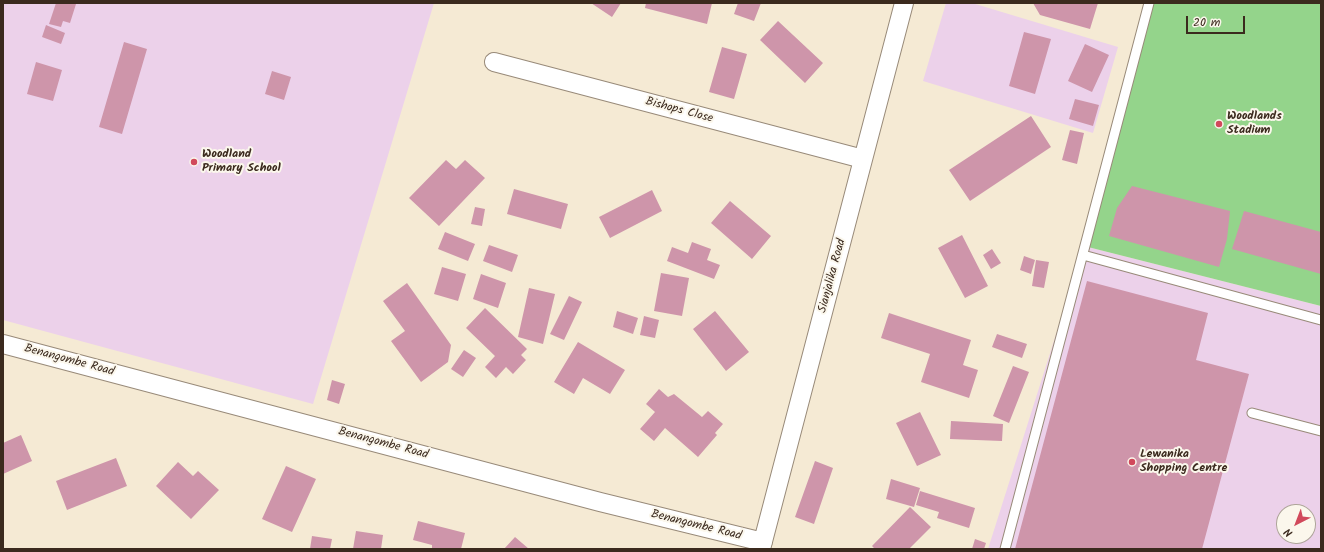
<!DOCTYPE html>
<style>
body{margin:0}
#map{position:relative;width:1324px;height:552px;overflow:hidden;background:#f5ead4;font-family:Kalam,sans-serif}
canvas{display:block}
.frame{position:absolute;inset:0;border:4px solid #3b2a1e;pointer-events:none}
.north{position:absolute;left:1276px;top:504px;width:40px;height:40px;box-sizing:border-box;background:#fbf7ec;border:1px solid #aea59a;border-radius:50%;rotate:222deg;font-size:11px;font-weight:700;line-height:16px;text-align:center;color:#3b2a1e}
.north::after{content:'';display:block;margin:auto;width:14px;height:18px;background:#d1495b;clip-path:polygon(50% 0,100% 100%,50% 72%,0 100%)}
.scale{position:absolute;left:1186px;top:16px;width:59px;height:18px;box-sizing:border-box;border:2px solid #3b2a1e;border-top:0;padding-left:5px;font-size:12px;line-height:14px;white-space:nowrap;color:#3b2a1e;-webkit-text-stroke:3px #fbf7ec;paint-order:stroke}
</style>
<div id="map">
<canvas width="1324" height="552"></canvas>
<div class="frame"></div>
<div class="north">N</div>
<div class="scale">20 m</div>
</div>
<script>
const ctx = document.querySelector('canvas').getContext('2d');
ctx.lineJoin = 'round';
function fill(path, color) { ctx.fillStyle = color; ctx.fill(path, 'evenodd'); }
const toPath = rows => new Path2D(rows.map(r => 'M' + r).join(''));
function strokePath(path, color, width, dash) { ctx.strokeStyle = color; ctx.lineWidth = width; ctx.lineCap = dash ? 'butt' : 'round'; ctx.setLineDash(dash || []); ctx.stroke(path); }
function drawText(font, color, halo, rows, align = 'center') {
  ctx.font = font + ' Kalam,sans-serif'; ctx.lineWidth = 4; ctx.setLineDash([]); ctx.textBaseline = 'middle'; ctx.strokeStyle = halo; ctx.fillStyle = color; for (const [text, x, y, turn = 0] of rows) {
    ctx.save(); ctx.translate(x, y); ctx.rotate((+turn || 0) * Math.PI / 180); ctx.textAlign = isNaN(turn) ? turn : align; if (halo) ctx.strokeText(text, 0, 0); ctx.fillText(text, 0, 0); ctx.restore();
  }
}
fill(toPath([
 [3,3,434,3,313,404,3,320],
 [946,3,972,3,1118,47,1093,133,923,81],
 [1084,246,1321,306,1321,549,988,549],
 [1284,512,1308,512,1308,536,1284,536]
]), '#ecd1ea');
fill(toPath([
 [1149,3,1321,3,1321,306,1084,246]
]), '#94d48b');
fill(toPath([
 [56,3,76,4,70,23,63,21,61,27,49,24],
 [591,3,621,3,612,17],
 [646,3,712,3,707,24,645,8],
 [738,3,761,3,754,21,734,14],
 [1033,3,1098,3,1090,29,1040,15],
 [778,21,823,63,805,83,760,40],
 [46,25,65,33,61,44,42,37],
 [1024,32,1051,39,1035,94,1009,86],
 [124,42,147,49,122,134,99,127],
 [1085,44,1109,55,1092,92,1068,81],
 [722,47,747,54,734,99,709,92],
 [36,62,62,70,53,101,27,94],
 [272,71,291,77,284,100,265,94],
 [1075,99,1099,105,1093,126,1069,119],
 [1031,116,1051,147,970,201,949,170],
 [1070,130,1084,133,1077,164,1062,160],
 [446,160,456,169,465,160,485,178,439,226,409,198],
 [1132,186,1230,211,1227,239,1219,267,1109,236,1117,208],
 [514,189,568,204,561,229,507,214],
 [652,190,662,211,610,238,599,217],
 [730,201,771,236,752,259,711,223],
 [475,207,485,209,482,226,471,224],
 [1244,211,1321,232,1321,274,1232,249],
 [445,232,475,244,468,261,438,249],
 [962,235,988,286,965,298,938,248],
 [692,242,711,249,707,260,720,265,714,279,667,261,672,247,688,253],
 [489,245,518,255,512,272,483,261],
 [992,249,1001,263,991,269,983,255],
 [1024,256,1035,260,1031,274,1020,270],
 [1036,260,1049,262,1044,288,1032,286],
 [442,267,466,274,458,301,434,294],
 [661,273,689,278,682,316,654,311],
 [481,274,506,283,498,308,473,299],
 [1087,281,1208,313,1196,360,1249,374,1202,549,1015,549],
 [407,283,451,345,448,362,421,382,391,341,405,331,383,301],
 [529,288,555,294,543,344,518,337],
 [569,296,582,302,564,340,550,334],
 [485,308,527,349,521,355,526,360,513,374,506,367,496,378,485,367,495,356,466,328],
 [617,311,638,318,633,334,613,327],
 [715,311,749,352,726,371,693,329],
 [889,313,971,340,963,365,978,370,969,398,921,382,930,354,881,338],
 [644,316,659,320,655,338,640,335],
 [997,334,1027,344,1022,358,992,347],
 [578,342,625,370,610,394,583,378,574,394,554,382],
 [464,350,476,358,463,377,451,369],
 [1013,366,1029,372,1009,423,993,416],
 [332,380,345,384,339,404,327,400],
 [659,389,668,397,674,394,702,417,708,411,723,424,715,433,717,435,698,457,665,428,654,441,640,429,655,412,646,404],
 [920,412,941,455,917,466,896,423],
 [951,421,1003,424,1002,441,950,439],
 [21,435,32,461,3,474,3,443],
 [116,458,127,486,67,510,56,481],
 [815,461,833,468,814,524,795,517],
 [178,462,193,476,198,471,219,490,191,519,156,486],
 [286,466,316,479,292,532,262,519],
 [891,479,920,488,914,507,886,499],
 [920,491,975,508,969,528,937,518,939,512,916,505],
 [910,507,931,527,909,549,875,549,872,546],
 [418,521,465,533,461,549,432,549,432,545,413,540],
 [356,531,383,535,381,549,353,549],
 [312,536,332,539,330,549,310,549],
 [515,537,529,549,504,549],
 [975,539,986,543,984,549,972,549]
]), '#ce95aa');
const service = toPath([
 [1083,255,1321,320],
 [1252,413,1321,431],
 [1005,549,1149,3]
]);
const minor = toPath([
 [494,62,863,159],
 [3,344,600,502,763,542],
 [761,549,904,3]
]);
strokePath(service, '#988a79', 11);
strokePath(minor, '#988a79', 20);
strokePath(service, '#fff', 9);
strokePath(minor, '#fff', 18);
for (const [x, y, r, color] of [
 [1219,124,4,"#d1495b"],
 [194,162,4,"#d1495b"],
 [1132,462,4,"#d1495b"]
]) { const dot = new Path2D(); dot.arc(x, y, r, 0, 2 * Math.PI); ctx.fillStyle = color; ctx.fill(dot); strokePath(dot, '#fbf7ec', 1.5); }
drawText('12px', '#3b2a1e', '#fbf7ec', [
 ["Bishops Close",679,111,15],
 ["Sianjalika Road",833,276,-75],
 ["Benangombe Road",69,361,15],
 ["Benangombe Road",383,444,15],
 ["Benangombe Road",696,526,14]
]);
drawText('bold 12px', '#3b2a1e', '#fbf7ec', [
 ["Woodlands",1227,117],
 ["Stadium",1227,131],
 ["Woodland",202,155],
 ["Primary School",202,169],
 ["Lewanika",1140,455],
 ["Shopping Centre",1140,469]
], 'left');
</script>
